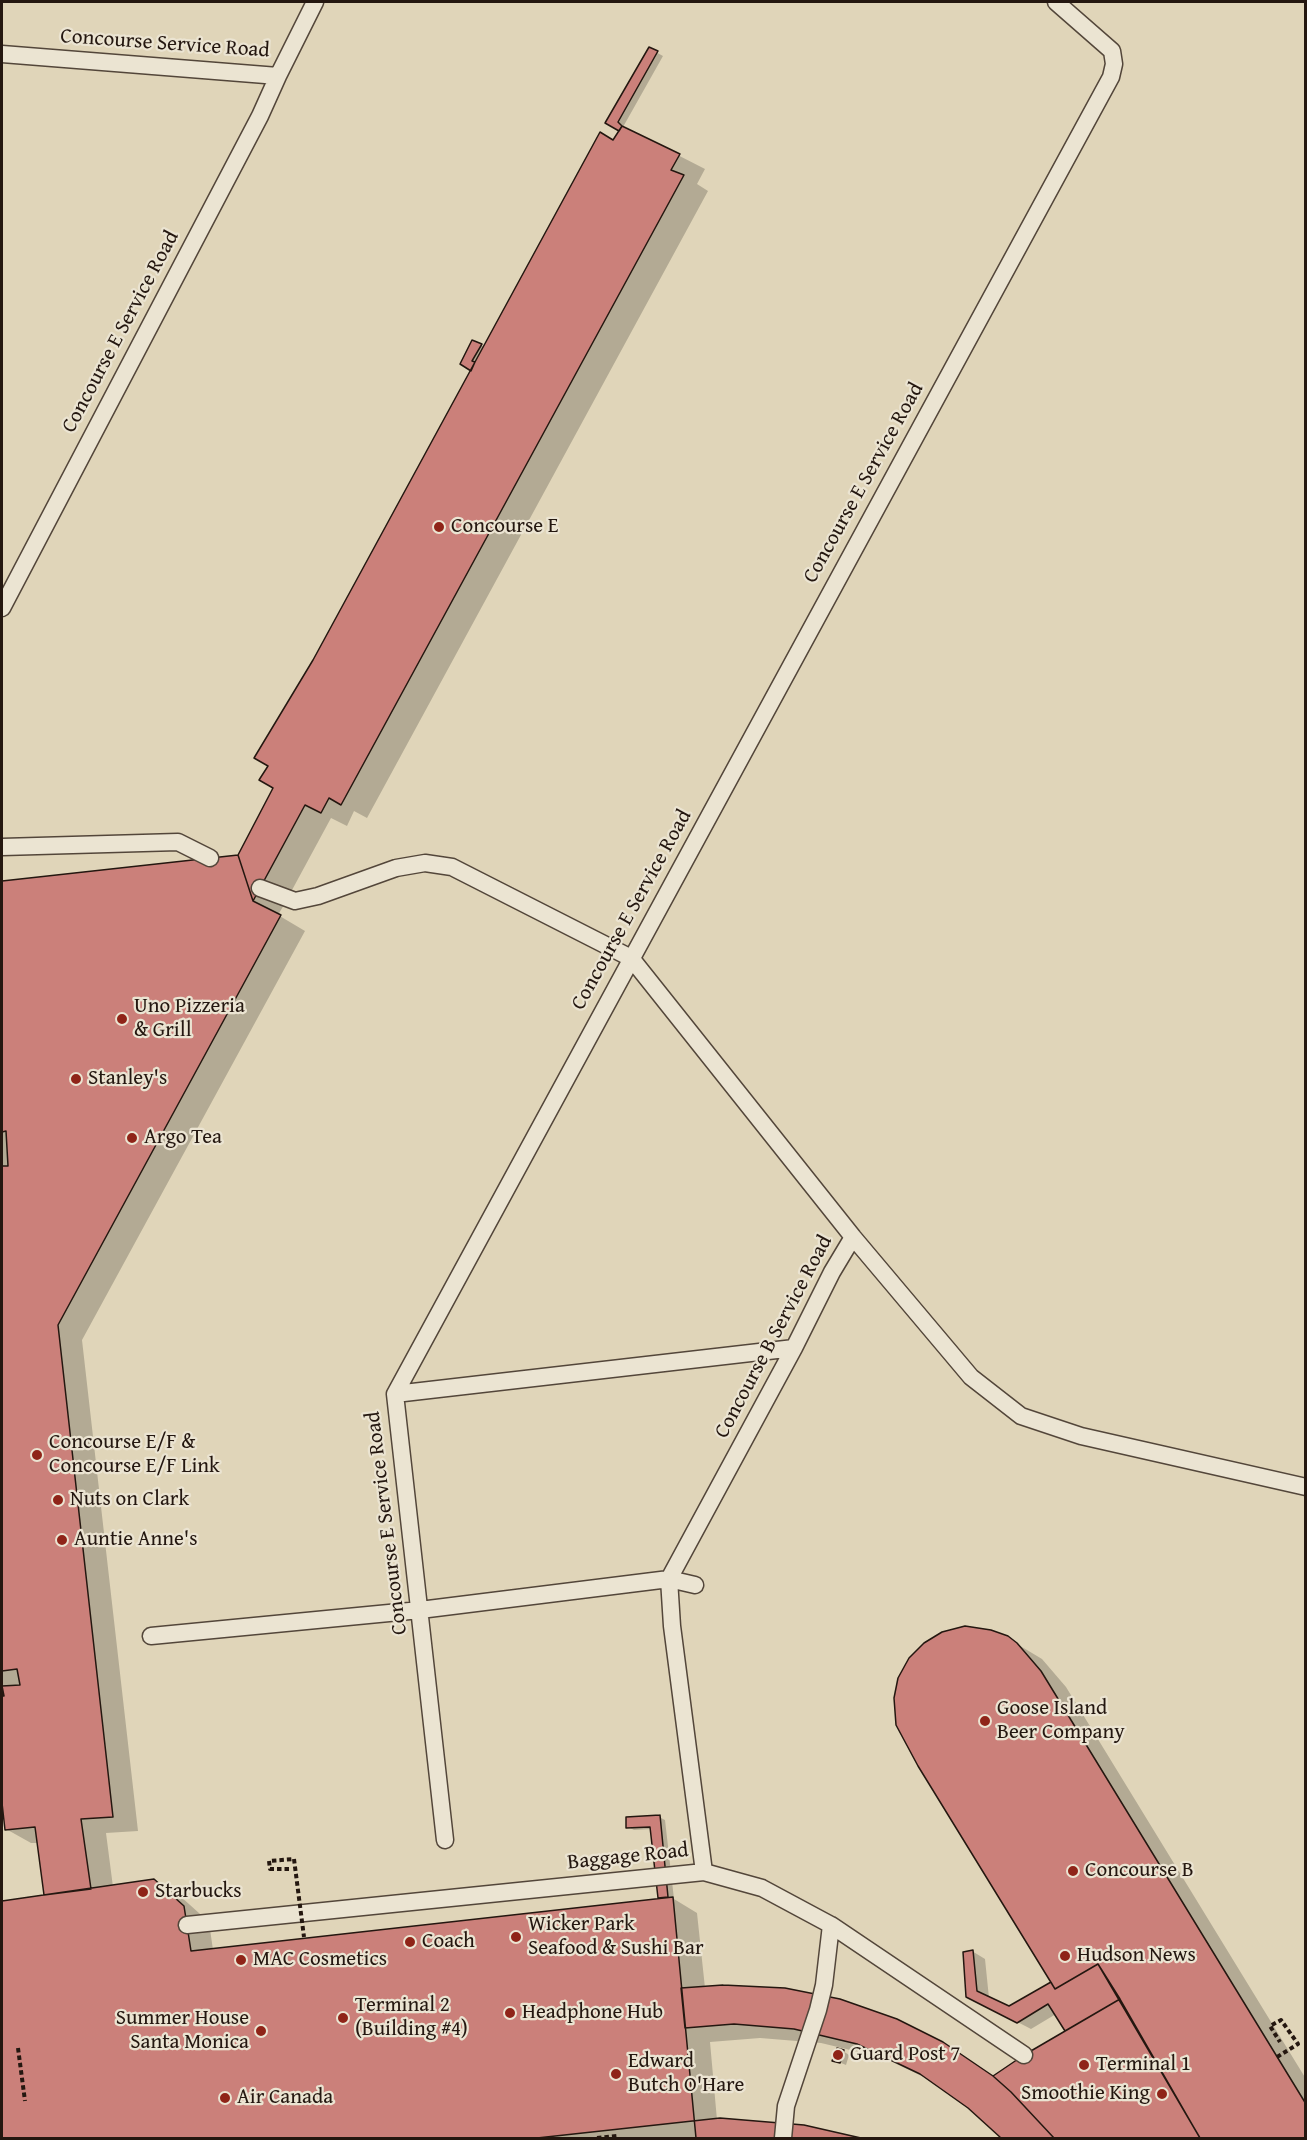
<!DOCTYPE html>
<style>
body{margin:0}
#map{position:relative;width:1307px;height:2140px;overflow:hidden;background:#e0d5b9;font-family:"Gentium Book Plus",serif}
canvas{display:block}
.frame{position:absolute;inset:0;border:3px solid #241710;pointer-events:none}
</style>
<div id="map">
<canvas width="1307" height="2140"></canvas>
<div class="frame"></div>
</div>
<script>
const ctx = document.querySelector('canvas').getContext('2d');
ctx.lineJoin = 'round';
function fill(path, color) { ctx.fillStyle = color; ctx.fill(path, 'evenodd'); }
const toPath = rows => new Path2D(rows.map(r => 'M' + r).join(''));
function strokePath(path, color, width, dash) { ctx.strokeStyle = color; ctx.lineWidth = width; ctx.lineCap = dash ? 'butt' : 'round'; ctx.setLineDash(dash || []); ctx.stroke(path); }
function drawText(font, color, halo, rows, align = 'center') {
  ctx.font = font + ' "Gentium Book Plus",serif'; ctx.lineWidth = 4.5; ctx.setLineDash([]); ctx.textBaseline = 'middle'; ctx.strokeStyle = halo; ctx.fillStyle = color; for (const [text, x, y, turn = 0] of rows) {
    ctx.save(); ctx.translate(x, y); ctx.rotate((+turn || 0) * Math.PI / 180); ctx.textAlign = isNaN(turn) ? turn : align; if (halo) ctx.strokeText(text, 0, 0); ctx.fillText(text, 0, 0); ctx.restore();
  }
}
fill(toPath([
 [650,49,663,56,623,127,705,169,697,184,708,191,367,818,354,811,347,826,331,818,285,903,278,915,305,931,82,1340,138,1831,106,1833,113,1887,154,1881,180,1896,209,1922,213,1950,660,1900,652,1829,634,1830,628,1827,659,1817,665,1820,674,1899,697,1913,705,1988,943,2044,995,2077,1068,2031,1056,2014,1031,2029,967,1996,972,1951,985,1959,989,1998,1009,2007,1055,1987,1007,1638,1042,1659,1066,1687,1306,2079,1306,2138,1003,2138,990,2125,930,2080,884,2058,821,2043,760,2038,710,2042,717,2120,845,2135,856,2138,2,2138,2,1903,45,1896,38,1843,31,1843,6,1829,2,1791,2,1698,6,1697,4,1688,2,1688,2,882,238,857,275,788,270,765,314,661,472,370,462,364,473,342,485,347,621,130,607,122],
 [843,2051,849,2055,846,2065,834,2060]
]), '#0003');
const building = toPath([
 [649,47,658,51,618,122,622,126,619,131,605,123,649,47],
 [622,126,680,154,671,170,684,175,341,805,329,798,321,813,305,805,253,901,238,855,273,788,259,780,268,766,254,758,313,660,600,132,613,140,622,126],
 [472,340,482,344,472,361,475,362,471,371,460,364,472,340],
 [238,855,253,901,281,915,58,1325,113,1817,81,1819,91,1889,44,1895,35,1827,5,1830,2,1803,2,1696,4,1696,2,1686,20,1685,17,1669,2,1671,2,881,238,855],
 [6,1131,8,1166,2,1166,2,1132,6,1131],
 [965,1626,991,1630,1008,1636,1017,1643,1041,1671,1306,2104,1306,2138,1200,2138,1098,1964,1055,1989,918,1766,896,1725,894,1698,898,1678,909,1658,924,1643,942,1632,965,1626],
 [660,1815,668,1897,658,1898,650,1827,626,1828,626,1817,660,1815],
 [154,1879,184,1906,191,1951,673,1897,696,2138,2,2138,2,1901,154,1879],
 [973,1950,977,1991,1009,2006,1051,1982,1055,1989,1098,1964,1120,1999,1065,2031,1048,2004,1017,2023,966,1997,963,1952,973,1950],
 [723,1985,785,1988,840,1999,897,2019,943,2042,993,2076,1011,2092,1054,2138,1001,2138,968,2108,920,2074,857,2044,794,2029,734,2024,685,2028,681,1988,723,1985],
 [1120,1999,1200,2138,1054,2138,1011,2092,993,2076,1024,2055,1120,1999],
 [837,2048,844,2050,840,2063,832,2061,837,2048],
 [720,2118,804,2125,861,2138,537,2138,720,2118]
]);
fill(building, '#cb807a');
strokePath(building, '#241710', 1.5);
const service = toPath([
 [2,54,278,76,315,2],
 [2,608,260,116,278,76],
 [2,847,178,842,210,858],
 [260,888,295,901,318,896,396,868,425,863,452,867,631,958,853,1237,971,1377,1021,1416,1081,1436,1306,1487],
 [395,1394,794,1348],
 [151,1636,420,1610,669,1579,695,1585],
 [445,1840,395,1394,1111,77,1114,64,1112,51,1056,2],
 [704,1872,672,1626,669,1579,794,1348,832,1272,853,1237],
 [187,1925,704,1872,762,1888,831,1925,1024,2055],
 [783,2138,786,2106,818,2010,824,1985,831,1925]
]);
strokePath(service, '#53463a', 19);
strokePath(toPath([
 [289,1869,270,1869,269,1861,294,1859],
 [18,2048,25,2101],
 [1277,2057,1298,2044,1281,2020,1270,2026,1280,2042],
 [597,2138,617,2136]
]), '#241710', 4, [4.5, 3]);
strokePath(service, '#ebe4d2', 16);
strokePath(toPath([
 [294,1859,304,1937]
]), '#241710', 4, [4.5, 3]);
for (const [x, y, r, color] of [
 [439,527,6,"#8f2418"],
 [122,1019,6,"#8f2418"],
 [76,1079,6,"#8f2418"],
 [132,1138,6,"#8f2418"],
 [37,1455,6,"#8f2418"],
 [58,1500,6,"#8f2418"],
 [62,1540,6,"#8f2418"],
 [985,1721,6,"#8f2418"],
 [1073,1871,6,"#8f2418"],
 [143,1892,6,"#8f2418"],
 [516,1937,6,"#8f2418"],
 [410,1942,6,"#8f2418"],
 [1065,1956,6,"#8f2418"],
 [241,1960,6,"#8f2418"],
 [510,2013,6,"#8f2418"],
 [343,2018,6,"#8f2418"],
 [261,2031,6,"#8f2418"],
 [838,2055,6,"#8f2418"],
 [1084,2065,6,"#8f2418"],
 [616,2074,6,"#8f2418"],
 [1162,2094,6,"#8f2418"],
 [225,2098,6,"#8f2418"]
]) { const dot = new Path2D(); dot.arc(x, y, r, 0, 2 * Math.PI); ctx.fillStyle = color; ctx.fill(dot); strokePath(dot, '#ebe4d2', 2); }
drawText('21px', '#241710', '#ebe4d2', [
 ["Concourse Service Road",165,44,4],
 ["Concourse E Service Road",121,332,-62],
 ["Concourse E Service Road",864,483,-61],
 ["Concourse E Service Road",632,910,-61],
 ["Concourse B Service Road",774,1337,-62],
 ["Concourse E Service Road",387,1523,-97],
 ["Baggage Road",628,1857,-6]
]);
drawText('21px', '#241710', '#ebe4d2', [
 ["Concourse E",451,527],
 ["Uno Pizzeria",134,1007],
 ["& Grill",134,1031],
 ["Stanley's",88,1079],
 ["Argo Tea",144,1138],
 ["Concourse E/F &",49,1443],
 ["Concourse E/F Link",49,1467],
 ["Nuts on Clark",70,1500],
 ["Auntie Anne's",74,1540],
 ["Goose Island",997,1709],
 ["Beer Company",997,1733],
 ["Concourse B",1085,1871],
 ["Starbucks",155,1892],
 ["Wicker Park",528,1925],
 ["Seafood & Sushi Bar",528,1949],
 ["Coach",422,1942],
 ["Hudson News",1077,1956],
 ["MAC Cosmetics",253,1960],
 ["Terminal 2",355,2006],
 ["(Building #4)",355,2030],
 ["Headphone Hub",522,2013],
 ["Summer House",249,2019,"right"],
 ["Santa Monica",249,2043,"right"],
 ["Guard Post 7",850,2055],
 ["Edward",628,2062],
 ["Butch O'Hare",628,2086],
 ["Terminal 1",1096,2065],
 ["Smoothie King",1150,2094,"right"],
 ["Air Canada",237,2098]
], 'left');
</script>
